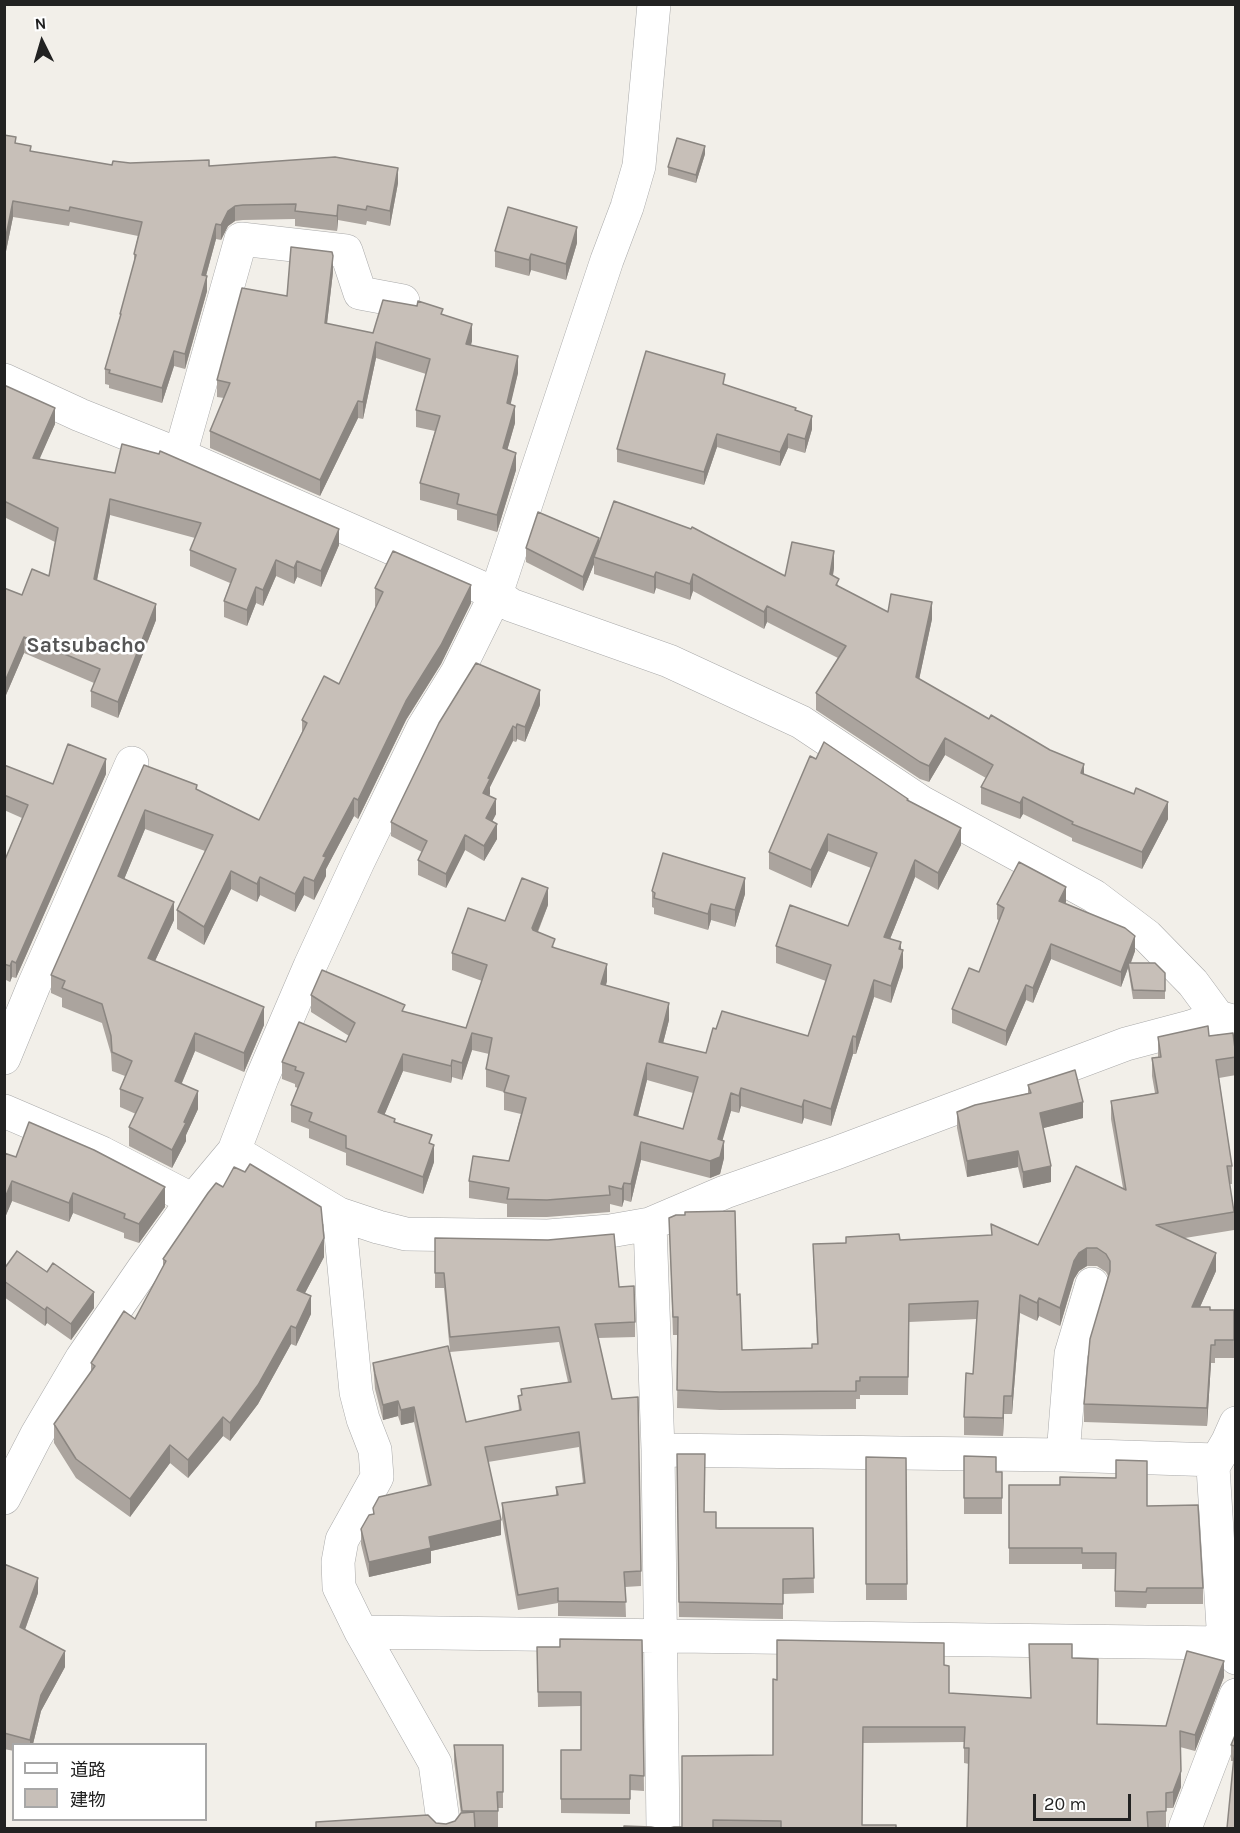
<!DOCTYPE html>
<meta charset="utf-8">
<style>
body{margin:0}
#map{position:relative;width:1240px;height:1833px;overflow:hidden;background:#f2efe9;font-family:Karla,"Noto Sans JP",sans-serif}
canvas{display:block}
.frame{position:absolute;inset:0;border:6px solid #222;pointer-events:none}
.legend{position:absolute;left:12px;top:1743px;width:195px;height:78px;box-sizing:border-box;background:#fff;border:2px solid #a7a7a7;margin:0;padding:8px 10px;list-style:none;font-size:18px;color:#222}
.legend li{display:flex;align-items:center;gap:12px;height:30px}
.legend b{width:30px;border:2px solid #a7a7a7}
.north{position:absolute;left:12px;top:12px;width:60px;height:60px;-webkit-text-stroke:4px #fff;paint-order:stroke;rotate:355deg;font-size:16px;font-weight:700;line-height:24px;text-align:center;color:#222}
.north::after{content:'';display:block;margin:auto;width:21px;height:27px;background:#222;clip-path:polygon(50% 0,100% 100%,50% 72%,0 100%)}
.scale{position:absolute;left:1033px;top:1794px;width:98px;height:27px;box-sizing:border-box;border:3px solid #222;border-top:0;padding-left:8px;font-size:18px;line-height:21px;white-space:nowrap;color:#222;-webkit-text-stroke:4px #fff;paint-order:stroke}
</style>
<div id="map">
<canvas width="1240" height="1833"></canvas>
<div class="frame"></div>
<ul class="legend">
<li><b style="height:8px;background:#fff"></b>道路</li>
<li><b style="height:16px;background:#c7bfb8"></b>建物</li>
</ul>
<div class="north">N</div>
<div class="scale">20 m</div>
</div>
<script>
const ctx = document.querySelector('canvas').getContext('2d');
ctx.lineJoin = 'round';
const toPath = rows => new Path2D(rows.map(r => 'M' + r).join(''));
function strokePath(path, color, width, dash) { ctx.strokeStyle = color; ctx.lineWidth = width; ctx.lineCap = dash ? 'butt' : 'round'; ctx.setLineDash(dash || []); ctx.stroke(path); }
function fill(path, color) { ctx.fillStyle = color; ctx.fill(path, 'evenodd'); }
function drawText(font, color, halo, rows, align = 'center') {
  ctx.font = font + ' Karla,sans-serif'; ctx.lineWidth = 5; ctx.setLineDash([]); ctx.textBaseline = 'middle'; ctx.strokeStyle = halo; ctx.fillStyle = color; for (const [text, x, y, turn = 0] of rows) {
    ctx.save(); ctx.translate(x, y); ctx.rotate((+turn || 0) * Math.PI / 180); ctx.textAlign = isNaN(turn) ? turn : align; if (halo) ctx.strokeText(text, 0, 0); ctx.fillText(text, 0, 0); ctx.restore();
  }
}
const minor = toPath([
 [4,380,80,415,180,455,496,594,511,605,669,661,801,722,921,802,1094,896,1147,936,1193,983,1218,1017],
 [180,455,241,239,346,251,360,293,403,301],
 [4,1058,34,985,132,763],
 [4,1111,102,1153,193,1200],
 [234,1151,339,1214,378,1227,406,1234,548,1236,610,1231,650,1224,725,1192,836,1153,1126,1044,1190,1027,1218,1017,1236,1022],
 [339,1214,356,1392,363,1419,375,1450,377,1477,342,1540,338,1562,339,1587,361,1632,435,1763,444,1828],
 [650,1224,658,1450,663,1828],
 [658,1450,1063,1455,1216,1460],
 [1063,1455,1071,1354,1092,1284],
 [4,1498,36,1436,82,1358,144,1268,193,1200,234,1151,262,1078,310,966,358,862,423,728,457,673,496,594,607,260,627,207,639,166,654,4],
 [361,1632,1224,1643,1236,1658],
 [1224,1643,1213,1467,1228,1441,1236,1423],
 [1185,1828,1236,1695]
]);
strokePath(minor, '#a9a9a9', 34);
strokePath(minor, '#fff', 33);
fill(toPath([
 [16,143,31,152,112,165,130,163,209,166,398,183,390,226,367,221,366,225,338,220,337,231,295,226,295,219,243,220,235,221,228,226,221,240,216,239,206,276,207,291,185,369,174,366,162,403,109,388,109,385,105,384,105,369,120,320,120,314,134,263,134,254,138,236,70,222,69,226,13,217,4,261],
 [705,154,696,183,668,175,668,167],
 [577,243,566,280,531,270,529,276,495,267,495,251],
 [333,272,327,324,373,333,443,315,472,341,471,345,518,373,510,404,515,423,507,450,516,470,497,532,457,520,457,510,420,500,420,483,435,431,416,427,416,410,426,374,376,358,363,419,358,418,320,496,210,448,210,431,224,398,217,397,217,380],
 [4,385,55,424,39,459,339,545,321,587,297,577,294,584,276,576,263,606,256,603,247,626,224,617,224,601,230,583,190,566,190,550,195,538,110,515,97,580,156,620,118,718,91,707,91,691,94,683,24,653,6,695,4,694,4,588,22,595,49,576,55,542,4,517],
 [725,385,796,410,812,429,805,453,788,448,780,466,717,447,704,485,617,462,617,449],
 [599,544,785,576,834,568,833,576,839,587,888,612,932,619,919,679,1084,774,1168,819,1142,869,1072,841,1072,838,1023,814,1020,819,981,804,981,787,986,778,945,755,929,782,920,779,816,710,816,693,838,658,767,622,764,629,693,591,690,600,656,588,654,594,594,574,594,564,583,591,526,562,526,548],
 [375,588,471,603,441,664,406,720,358,819,354,816,326,869,326,876,314,900,304,895,295,912,260,895,257,902,231,889,204,945,177,929,177,910,205,851,145,829,124,879,174,920,155,961,264,1025,244,1072,195,1051,182,1083,198,1109,186,1135,186,1141,172,1168,129,1146,129,1127,136,1114,120,1107,120,1089,125,1076,112,1071,111,1054,102,1023,62,1007,62,998,51,993,51,975,144,765,259,820,302,732,302,720,339,684,376,607,375,606],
 [540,705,525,742,517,739,516,742,513,741,490,787,490,794,489,796,496,814,492,822,497,839,484,861,465,850,446,888,418,875,418,860,422,852,391,836,391,822],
 [4,765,53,784,106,774,16,978,12,977,10,982,4,979,4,862,22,818,4,810],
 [908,801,961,845,938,890,915,877,890,939,901,949,903,967,891,1003,874,997,856,1054,853,1054,831,1126,804,1118,802,1124,741,1106,739,1113,731,1111,722,1140,724,1158,720,1174,710,1178,641,1160,631,1202,624,1200,622,1207,610,1204,610,1212,547,1217,507,1217,507,1204,469,1198,469,1181,509,1161,521,1114,504,1110,504,1092,486,1087,486,1069,489,1054,472,1050,462,1080,452,1077,451,1083,403,1071,384,1115,432,1144,434,1162,423,1194,346,1165,346,1153,309,1138,309,1129,291,1122,291,1105,298,1088,295,1087,295,1084,282,1079,282,1062,346,1042,349,1036,311,1012,311,995,405,1012,466,1028,482,981,452,970,452,953,505,921,548,905,538,932,555,948,607,981,606,985,669,1020,663,1043,706,1053,716,1029,808,1036,826,981,776,963,776,946,848,926,871,868,828,851,811,888,769,869,769,852],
 [647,1080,693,1093,683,1129,638,1116],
 [652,891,745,894,735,927,711,920,708,930,654,914,654,908,652,907],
 [1066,902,1065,904,1135,951,1131,963,1165,973,1165,999,1133,999,1128,968,1121,987,1051,959,1033,1003,1026,1000,1006,1046,952,1023,952,1009,979,972,999,921,997,919,997,904],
 [1209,1036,1236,1050,1236,1075,1219,1078,1232,1166,1232,1184,1229,1184,1234,1212,1234,1230,1185,1238,1216,1271,1200,1307,1210,1310,1234,1310,1234,1358,1215,1358,1215,1363,1211,1363,1207,1426,1084,1422,1084,1404,1108,1276,1106,1272,1097,1266,1087,1266,1079,1271,1074,1279,1060,1326,1039,1316,1037,1321,1020,1313,1012,1414,1004,1414,1003,1436,964,1435,964,1417,973,1374,977,1319,909,1322,908,1395,860,1395,860,1399,856,1399,856,1409,720,1410,677,1408,678,1335,673,1335,669,1218,737,1295,742,1350,812,1348,817,1344,813,1244,900,1240,1038,1245,1123,1188,1111,1119,1111,1101,1155,1093,1152,1076,1152,1058,1158,1057,1158,1037],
 [1028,1085,1083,1118,1043,1128,1051,1182,1023,1188,1018,1167,967,1177,957,1128,957,1112,1028,1093],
 [16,1157,165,1207,139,1243,124,1238,124,1233,73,1213,69,1222,12,1201,4,1220],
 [435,1238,619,1287,635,1322,635,1337,598,1338,641,1571,641,1586,625,1587,626,1617,558,1616,558,1603,518,1610,502,1518,502,1503,556,1495,556,1487,583,1483,579,1447,488,1462,501,1535,431,1551,431,1563,369,1577,361,1544,361,1529,373,1515,373,1508,428,1486,414,1422,401,1425,398,1416,383,1420,375,1389,373,1363,466,1422,519,1411,518,1396,521,1395,521,1389,568,1382,559,1342,450,1352,444,1288,435,1288],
 [324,1257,305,1293,311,1314,296,1346,291,1344,258,1404,230,1441,223,1436,188,1478,170,1463,130,1517,76,1478,54,1443,54,1424,91,1373,91,1363,135,1319,163,1268,163,1259],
 [4,1269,47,1272,94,1308,71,1340,47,1323,45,1326,4,1297],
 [677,1454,704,1512,716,1528,813,1528,814,1593,783,1594,783,1619,679,1617],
 [964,1456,996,1472,1002,1472,1002,1514,964,1514],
 [866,1457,906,1458,907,1600,866,1600],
 [1116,1478,1147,1506,1203,1588,1203,1604,1147,1604,1146,1608,1115,1607,1115,1569,1082,1569,1082,1564,1009,1564,1009,1485,1060,1485],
 [4,1564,38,1593,25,1630,65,1667,41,1711,33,1744,14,1744,14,1751,4,1749],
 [642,1640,644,1791,630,1790,630,1814,561,1813,561,1750,581,1750,581,1706,538,1707,537,1647,560,1647],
 [1029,1644,1072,1658,1097,1724,1166,1726,1224,1677,1195,1751,1180,1747,1181,1787,1173,1808,1166,1808,1166,1827,1148,1827,969,1764,964,1763,964,1742,863,1743,862,1825,896,1828,670,1828,682,1827,773,1755,777,1680,944,1665,949,1693,1031,1698],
 [1236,1733,1233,1761,1231,1761,1231,1745],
 [454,1745,503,1745,503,1808,498,1808,498,1827,475,1827,475,1828,316,1828,316,1822,428,1815,436,1823,446,1824,455,1821,461,1814,454,1761]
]), '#aba49e');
fill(toPath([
 [705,146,705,154,696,183,696,175],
 [398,168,398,183,390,226,390,211],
 [13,201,13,217,4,261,4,246],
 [338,205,338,220,337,231,337,216],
 [235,206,235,221,228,226,221,240,221,225,228,211],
 [216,224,216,239,202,290,202,275],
 [577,227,577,243,566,280,566,264],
 [531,254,531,270,529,276,529,260],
 [333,256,333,272,325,340,325,323],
 [207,276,207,291,185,369,185,354],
 [472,324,472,341,466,361,466,344],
 [376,342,376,358,363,419,363,402],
 [174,351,174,366,162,403,162,388],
 [518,356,518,373,507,420,507,403],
 [358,401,358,418,320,496,320,480],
 [515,406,515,423,503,465,503,448],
 [55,408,55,424,33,474,33,458],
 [812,416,812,429,805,453,805,439],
 [717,434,717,447,704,485,704,472],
 [788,434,788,448,780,466,780,452],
 [516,453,516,470,497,532,497,515],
 [110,499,110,515,94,595,94,579],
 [339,529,339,545,321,587,321,571],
 [599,538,599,552,594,557,594,564,583,591,583,577],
 [834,551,834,568,830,591,830,574],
 [276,560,276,576,263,606,263,590],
 [297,561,297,577,294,584,294,568],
 [656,572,656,588,654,594,654,577],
 [693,574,693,591,690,600,690,584],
 [471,585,471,603,441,664,406,720,358,819,358,800,406,701],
 [256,587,256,603,247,626,247,610],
 [932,602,932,619,916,694,916,677],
 [156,604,156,620,118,718,118,702],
 [767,606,767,622,764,629,764,612],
 [24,637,24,653,6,695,6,679],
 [540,690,540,705,525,742,525,727],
 [517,724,517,739,516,742,516,728],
 [513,726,513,741,490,787,490,794,483,807,483,793,488,778],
 [945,738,945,755,929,782,929,766],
 [106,759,106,774,16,978,16,963],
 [1084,764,1084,780,1081,773],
 [1023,797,1023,814,1020,819,1020,803],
 [354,798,354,816,326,869,326,876,314,900,314,881,323,856],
 [496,799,496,814,486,833,486,818],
 [1168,802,1168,819,1142,869,1142,852],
 [145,810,145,829,118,894,118,876],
 [497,824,497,839,484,861,484,846],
 [961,828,961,845,938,890,938,873],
 [828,834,828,851,811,888,811,870],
 [465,835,465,850,446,888,446,874],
 [915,860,915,877,884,954,884,937],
 [231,871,231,889,204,945,204,927],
 [260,877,260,895,257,902,257,884],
 [304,877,304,895,295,912,295,894],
 [745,878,745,894,735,927,735,910],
 [1066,887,1066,902,1059,916,1059,901],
 [548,888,548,905,532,945,532,928],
 [174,902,174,920,148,976,148,958],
 [711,904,711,920,708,930,708,914],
 [1135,936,1135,951,1129,967,1128,963,1128,968,1121,987,1121,972],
 [901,942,901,956,903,950,903,967,891,1003,891,986],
 [1051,944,1051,959,1033,1003,1033,988],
 [12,961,12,977,10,982,10,966],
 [607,964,607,981,601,1001,601,984],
 [874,980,874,997,856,1054,856,1037],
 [1026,985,1026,1000,1006,1046,1006,1031],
 [669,1003,669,1020,659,1059,659,1042],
 [264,1007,264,1025,244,1072,244,1053],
 [195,1033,195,1051,175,1099,175,1081],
 [472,1033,472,1050,462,1080,462,1063],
 [853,1036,853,1054,831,1126,831,1109],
 [403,1054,403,1071,378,1130,378,1112],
 [452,1060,452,1077,451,1083,451,1066],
 [647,1063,647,1080,634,1132,634,1115],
 [741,1088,741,1106,739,1113,739,1096],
 [198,1091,198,1109,186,1135,186,1141,172,1168,172,1150],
 [731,1093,731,1111,718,1156,718,1139],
 [804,1100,804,1118,802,1124,802,1107],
 [1083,1102,1083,1118,1040,1129,1040,1113],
 [724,1141,724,1158,720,1174,710,1178,710,1161],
 [641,1142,641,1160,631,1202,631,1184],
 [434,1145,434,1162,423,1194,423,1177],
 [1018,1151,1018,1167,967,1177,967,1161],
 [1051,1166,1051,1182,1023,1188,1023,1172],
 [12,1181,12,1201,4,1220,4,1200],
 [624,1183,624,1200,622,1207,622,1189],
 [165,1187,165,1207,139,1243,139,1224],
 [73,1193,73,1213,69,1222,69,1203],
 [324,1238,324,1257,297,1308,297,1290],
 [1087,1248,1087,1266,1079,1271,1074,1279,1060,1326,1060,1308,1074,1261,1079,1253],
 [1216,1253,1216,1271,1192,1325,1192,1307],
 [94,1292,94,1308,71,1340,71,1324],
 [1020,1295,1020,1313,1012,1414,1012,1396],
 [311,1296,311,1314,296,1346,296,1328],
 [1039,1298,1039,1316,1037,1321,1037,1303],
 [47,1307,47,1323,45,1326,45,1310],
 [291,1326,291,1344,258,1404,230,1441,230,1423],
 [1211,1345,1211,1363,1207,1426,1207,1408],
 [1004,1396,1004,1414,1003,1436,1003,1418],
 [398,1401,398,1416,383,1420,383,1405],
 [414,1407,414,1422,401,1425,401,1410],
 [223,1417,223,1436,188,1478,188,1460],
 [170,1445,170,1463,130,1517,130,1499],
 [501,1520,501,1535,431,1551,431,1563,369,1577,369,1562,429,1537],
 [38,1578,38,1593,20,1643,20,1627],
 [65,1651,65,1667,41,1711,33,1744,30,1744,30,1740,41,1695],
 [1224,1661,1224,1677,1195,1751,1195,1735],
 [1181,1771,1181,1787,1173,1808,1173,1792]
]), '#8b8681');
const building = toPath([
 [4,135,16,137,15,143,31,146,30,151,112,165,113,161,130,163,209,160,209,166,335,157,398,168,390,211,367,206,366,210,338,205,337,216,295,211,296,204,243,205,235,206,228,211,221,225,216,224,202,275,207,276,185,354,174,351,162,388,109,373,110,370,105,369,121,314,120,314,136,255,134,254,142,222,70,207,69,211,13,201,4,246,4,135],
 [677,138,705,146,696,175,668,167,677,138],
 [508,207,577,227,566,264,531,254,529,260,495,251,508,207],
 [291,247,332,252,333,256,325,323,373,333,383,300,417,306,418,301,443,309,441,314,472,324,466,344,518,356,507,403,515,406,503,448,516,453,497,515,457,504,459,494,420,483,440,416,416,410,430,359,376,342,363,402,358,401,320,480,210,431,230,383,217,380,242,288,287,296,291,247],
 [646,351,725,374,723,384,796,408,795,410,812,416,805,439,788,434,780,452,717,434,704,472,617,449,646,351],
 [4,385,55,408,33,458,115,473,122,444,159,454,160,451,339,529,321,571,297,561,294,568,276,560,263,590,256,587,247,610,224,601,236,569,190,550,201,523,110,499,94,579,156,604,118,702,91,691,100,669,24,637,6,679,4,678,4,588,22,595,32,569,49,576,58,528,4,501,4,385],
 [614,501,691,529,692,527,785,576,792,542,834,551,830,574,839,579,836,585,888,612,891,594,932,602,916,677,989,719,991,715,1050,750,1084,764,1081,773,1134,794,1136,788,1168,802,1142,852,1072,824,1073,822,1023,797,1020,803,981,787,993,765,945,738,929,766,920,762,816,693,846,646,767,606,764,612,693,574,690,584,656,572,654,577,594,557,614,501],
 [538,512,599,538,583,577,526,548,538,512],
 [393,551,471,585,441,645,406,701,358,800,354,798,323,856,326,857,314,881,304,877,295,894,260,877,257,884,231,871,204,927,177,910,213,835,145,810,118,876,174,902,148,958,264,1007,244,1053,195,1033,175,1081,198,1091,184,1122,186,1123,172,1150,129,1127,143,1098,120,1089,132,1061,112,1052,111,1036,102,1004,62,988,65,981,51,975,144,765,197,785,196,789,259,820,307,723,302,720,324,676,339,684,383,592,375,588,393,551],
 [476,663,540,690,525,727,517,724,516,728,513,726,488,778,490,779,483,793,496,799,486,818,497,824,484,846,465,835,446,874,418,860,427,841,391,822,439,723,476,663],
 [824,742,908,799,907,800,961,828,938,873,915,860,884,937,901,942,899,949,903,950,891,986,874,980,856,1037,853,1036,831,1109,804,1100,802,1107,741,1088,739,1096,731,1093,718,1139,724,1141,720,1157,710,1161,641,1142,631,1184,624,1183,622,1189,609,1186,610,1195,547,1200,507,1199,509,1188,469,1181,473,1156,509,1161,526,1098,504,1092,509,1076,486,1069,492,1038,472,1033,462,1063,452,1060,451,1066,403,1054,378,1112,395,1119,394,1122,432,1135,429,1143,434,1145,423,1177,346,1148,346,1136,309,1121,312,1113,291,1105,304,1073,295,1070,296,1067,282,1062,299,1022,346,1042,355,1023,311,995,322,970,405,1005,402,1011,466,1028,487,965,452,953,468,908,505,921,522,878,548,888,532,928,533,930,555,939,552,947,607,964,601,984,669,1003,659,1042,706,1053,713,1028,716,1029,722,1011,808,1036,831,965,776,946,790,905,848,926,877,853,828,834,811,870,769,852,810,756,816,759,824,742],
 [647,1063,698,1077,683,1129,634,1115,647,1063],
 [68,744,106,759,16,963,12,961,10,966,4,964,4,862,28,805,4,795,4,765,53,784,68,744],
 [663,853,745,878,735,910,711,904,708,914,654,898,655,893,652,891,663,853],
 [1019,862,1066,887,1059,901,1125,928,1135,936,1121,972,1051,944,1033,988,1026,985,1006,1031,952,1009,969,968,979,972,1004,908,997,904,1019,862],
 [1128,963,1155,963,1165,973,1165,991,1133,990,1128,963],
 [1208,1026,1209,1036,1233,1033,1236,1057,1216,1060,1232,1166,1227,1166,1234,1212,1156,1225,1216,1253,1192,1307,1210,1307,1210,1310,1234,1310,1234,1340,1215,1340,1215,1345,1211,1345,1207,1408,1084,1404,1090,1339,1110,1271,1110,1261,1106,1254,1097,1248,1087,1248,1079,1253,1074,1261,1060,1308,1039,1298,1037,1303,1020,1295,1012,1396,1004,1396,1003,1418,964,1417,966,1373,973,1374,978,1301,909,1304,908,1377,860,1377,860,1381,856,1381,856,1391,720,1392,677,1390,678,1317,673,1317,669,1218,676,1215,685,1215,685,1212,735,1211,737,1295,740,1294,742,1350,812,1348,812,1344,818,1344,813,1244,846,1243,846,1237,899,1234,900,1240,992,1235,991,1224,1038,1245,1076,1166,1126,1190,1111,1101,1158,1093,1152,1058,1161,1057,1158,1037,1208,1026],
 [1075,1070,1083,1102,1040,1113,1051,1166,1023,1172,1018,1151,967,1161,957,1112,975,1105,1031,1093,1028,1085,1075,1070],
 [29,1122,94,1150,165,1187,139,1224,124,1218,125,1214,73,1193,69,1203,12,1181,4,1200,4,1153,16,1157,29,1122],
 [250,1164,321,1207,324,1238,297,1290,311,1296,296,1328,291,1326,258,1385,230,1423,223,1417,188,1460,170,1445,130,1499,76,1459,54,1424,95,1366,91,1363,124,1311,135,1319,166,1261,163,1259,208,1193,216,1183,223,1187,234,1167,245,1172,250,1164],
 [614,1234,619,1287,634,1286,635,1322,595,1324,612,1399,638,1397,641,1571,624,1572,626,1602,558,1601,558,1588,518,1595,502,1503,558,1495,556,1487,585,1483,579,1432,485,1447,501,1520,429,1537,431,1548,369,1562,361,1529,369,1515,374,1514,373,1508,379,1497,431,1485,414,1407,401,1410,398,1401,383,1405,375,1374,373,1363,448,1346,466,1422,521,1410,518,1396,522,1395,521,1389,571,1382,559,1327,450,1337,444,1273,435,1273,435,1238,548,1240,614,1234],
 [17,1251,47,1272,53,1263,94,1292,71,1324,47,1307,45,1310,4,1281,4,1269,17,1251],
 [677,1454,705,1454,704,1512,716,1512,716,1528,813,1528,814,1578,783,1579,783,1604,679,1602,677,1454],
 [964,1456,996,1457,996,1472,1002,1472,1002,1498,964,1498,964,1456],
 [866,1457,906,1458,907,1584,866,1584,866,1457],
 [1116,1460,1147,1461,1147,1506,1198,1505,1203,1588,1147,1588,1146,1592,1115,1591,1116,1553,1082,1553,1082,1548,1009,1548,1009,1485,1060,1485,1060,1477,1116,1478,1116,1460],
 [4,1564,38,1578,20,1627,65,1651,41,1695,30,1740,4,1733,4,1564],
 [560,1639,642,1640,644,1776,630,1775,630,1799,561,1799,561,1750,581,1750,581,1692,538,1692,537,1647,560,1647,560,1639],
 [777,1640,944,1643,944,1665,949,1666,949,1693,1031,1698,1029,1644,1072,1644,1072,1658,1098,1659,1097,1724,1166,1726,1187,1651,1224,1661,1195,1735,1180,1731,1181,1771,1173,1792,1166,1793,1166,1811,1147,1812,1148,1828,967,1828,969,1748,964,1748,965,1727,863,1727,862,1825,896,1825,896,1828,781,1828,781,1821,713,1820,713,1828,670,1828,674,1827,682,1827,682,1756,773,1755,773,1679,777,1680,777,1640],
 [1236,1733,1236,1828,1227,1828,1235,1746,1231,1745,1236,1733],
 [454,1745,503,1745,503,1792,497,1792,498,1811,462,1811,454,1745],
 [474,1812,475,1828,316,1828,316,1822,428,1815,436,1823,446,1824,455,1821,461,1813,474,1812],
 [624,1826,651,1827,656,1828,624,1828,624,1826]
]);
fill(building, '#c7bfb8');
strokePath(building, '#8b8681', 1.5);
drawText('bold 21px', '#555', '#fff', [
 ["Satsubacho",86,646]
]);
</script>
